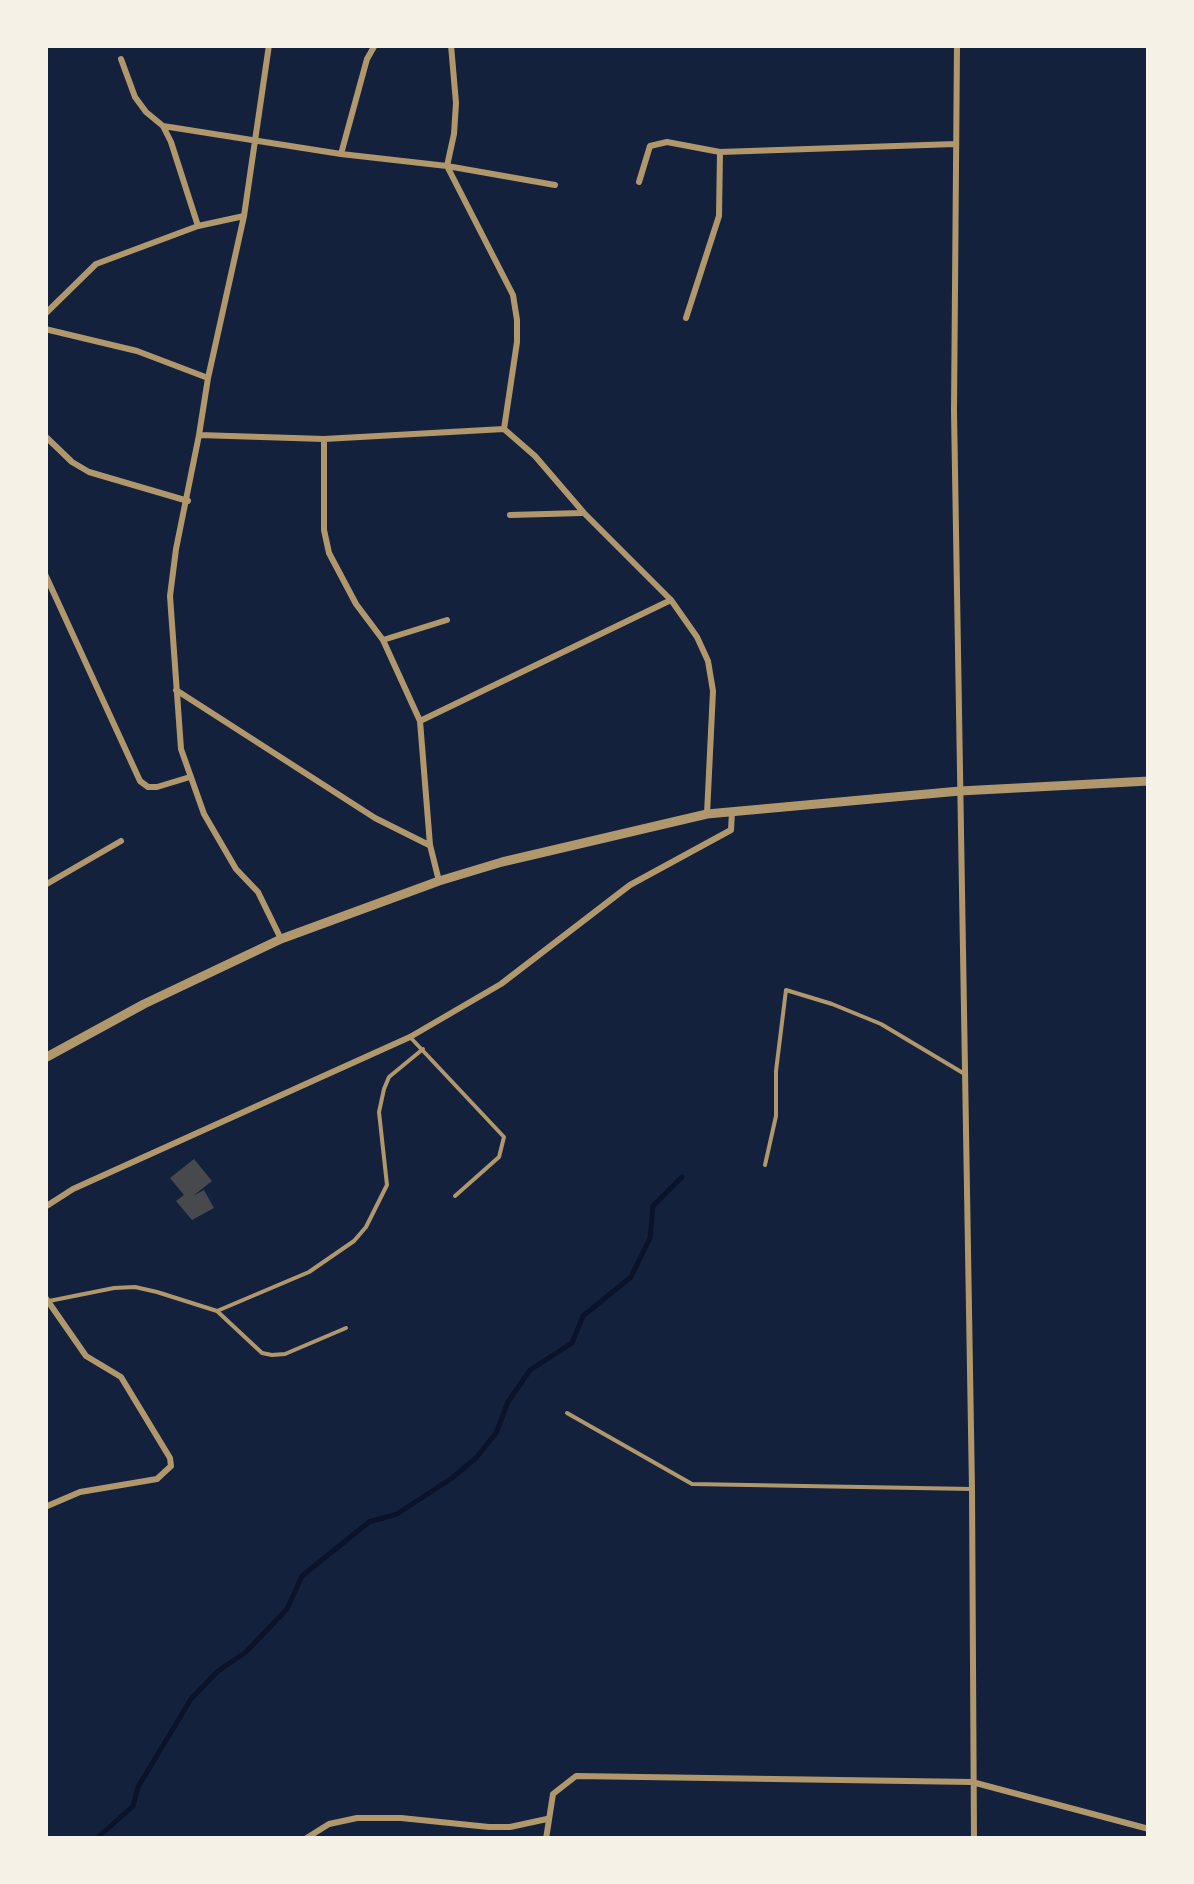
<!DOCTYPE html>
<style>
body{margin:0}
#map{position:relative;width:1194px;height:1884px;overflow:hidden;background:#14213d;font-family:Raleway,sans-serif}
canvas{display:block}
.frame{position:absolute;inset:0;border:48px solid #f6f1e7;pointer-events:none}
</style>
<div id="map">
<canvas width="1194" height="1884"></canvas>
<div class="frame"></div>
</div>
<script>
const ctx = document.querySelector('canvas').getContext('2d');
ctx.lineJoin = 'round';
const toPath = rows => new Path2D(rows.map(r => 'M' + r).join(''));
function strokePath(path, color, width, dash) { ctx.strokeStyle = color; ctx.lineWidth = width; ctx.lineCap = dash ? 'butt' : 'round'; ctx.setLineDash(dash || []); ctx.stroke(path); }
function fill(path, color) { ctx.fillStyle = color; ctx.fill(path, 'evenodd'); }
strokePath(toPath([
 [96,1839,133,1806,138,1787,191,1699,218,1671,246,1652,287,1609,302,1576,369,1522,397,1514,452,1478,476,1458,496,1433,508,1402,530,1370,572,1343,583,1316,631,1277,650,1238,653,1206,682,1177]
]), '#0b132b', 5);
fill(toPath([
 [194,1159,212,1181,193,1196,204,1190,214,1208,192,1220,176,1201,184,1195,170,1178]
]), '#48494c');
strokePath(toPath([
 [410,1037,504,1137,499,1157,455,1196],
 [765,1165,776,1116,776,1071,786,990,832,1004,881,1024,963,1073],
 [49,1301,114,1288,135,1287,157,1292,217,1311,262,1353,272,1355,285,1354,346,1328],
 [217,1311,309,1272,354,1241,366,1227,387,1185,379,1112,384,1089,389,1077,423,1049],
 [567,1413,692,1484,972,1489]
]), '#b1986c', 4);
strokePath(toPath([
 [451,45,456,103,454,134,447,166,513,295,517,320,517,342,504,429],
 [957,45,954,411,972,1489,974,1839],
 [121,59,135,97,146,112,163,126,171,142,198,226],
 [163,126,341,154,447,166,555,185],
 [341,154,367,59,375,45],
 [639,182,650,146,667,142,720,152],
 [45,314,96,264,198,226,244,216],
 [686,318,719,216,720,152,955,144],
 [45,329,137,351,208,378],
 [199,435,208,378,244,216,269,45],
 [45,436,72,462,89,472,188,501],
 [324,439,324,530,329,553,356,604,383,640,420,721,430,845,439,881],
 [510,515,582,513],
 [45,574,140,781,148,787,157,787,190,777],
 [383,640,447,620],
 [176,690,375,818,429,845],
 [420,721,671,600],
 [45,885,121,841],
 [281,939,258,892,236,869,204,814,181,749,170,596,176,549,199,435,324,439,504,429,535,456,584,513,671,600,697,637,708,661,713,691,707,814],
 [45,1207,73,1189,410,1037,501,984,630,885,731,830,732,812],
 [45,1297,86,1356,121,1377,170,1458,171,1466,157,1479,80,1492,45,1507],
 [305,1839,329,1824,357,1818,401,1818,489,1827,510,1827,547,1819],
 [546,1839,553,1794,576,1776,972,1782,1149,1829]
]), '#b1986c', 6);
strokePath(toPath([
 [45,1058,144,1004,281,939,439,881,502,862,707,814,960,791,1149,781]
]), '#b1986c', 9);
</script>
